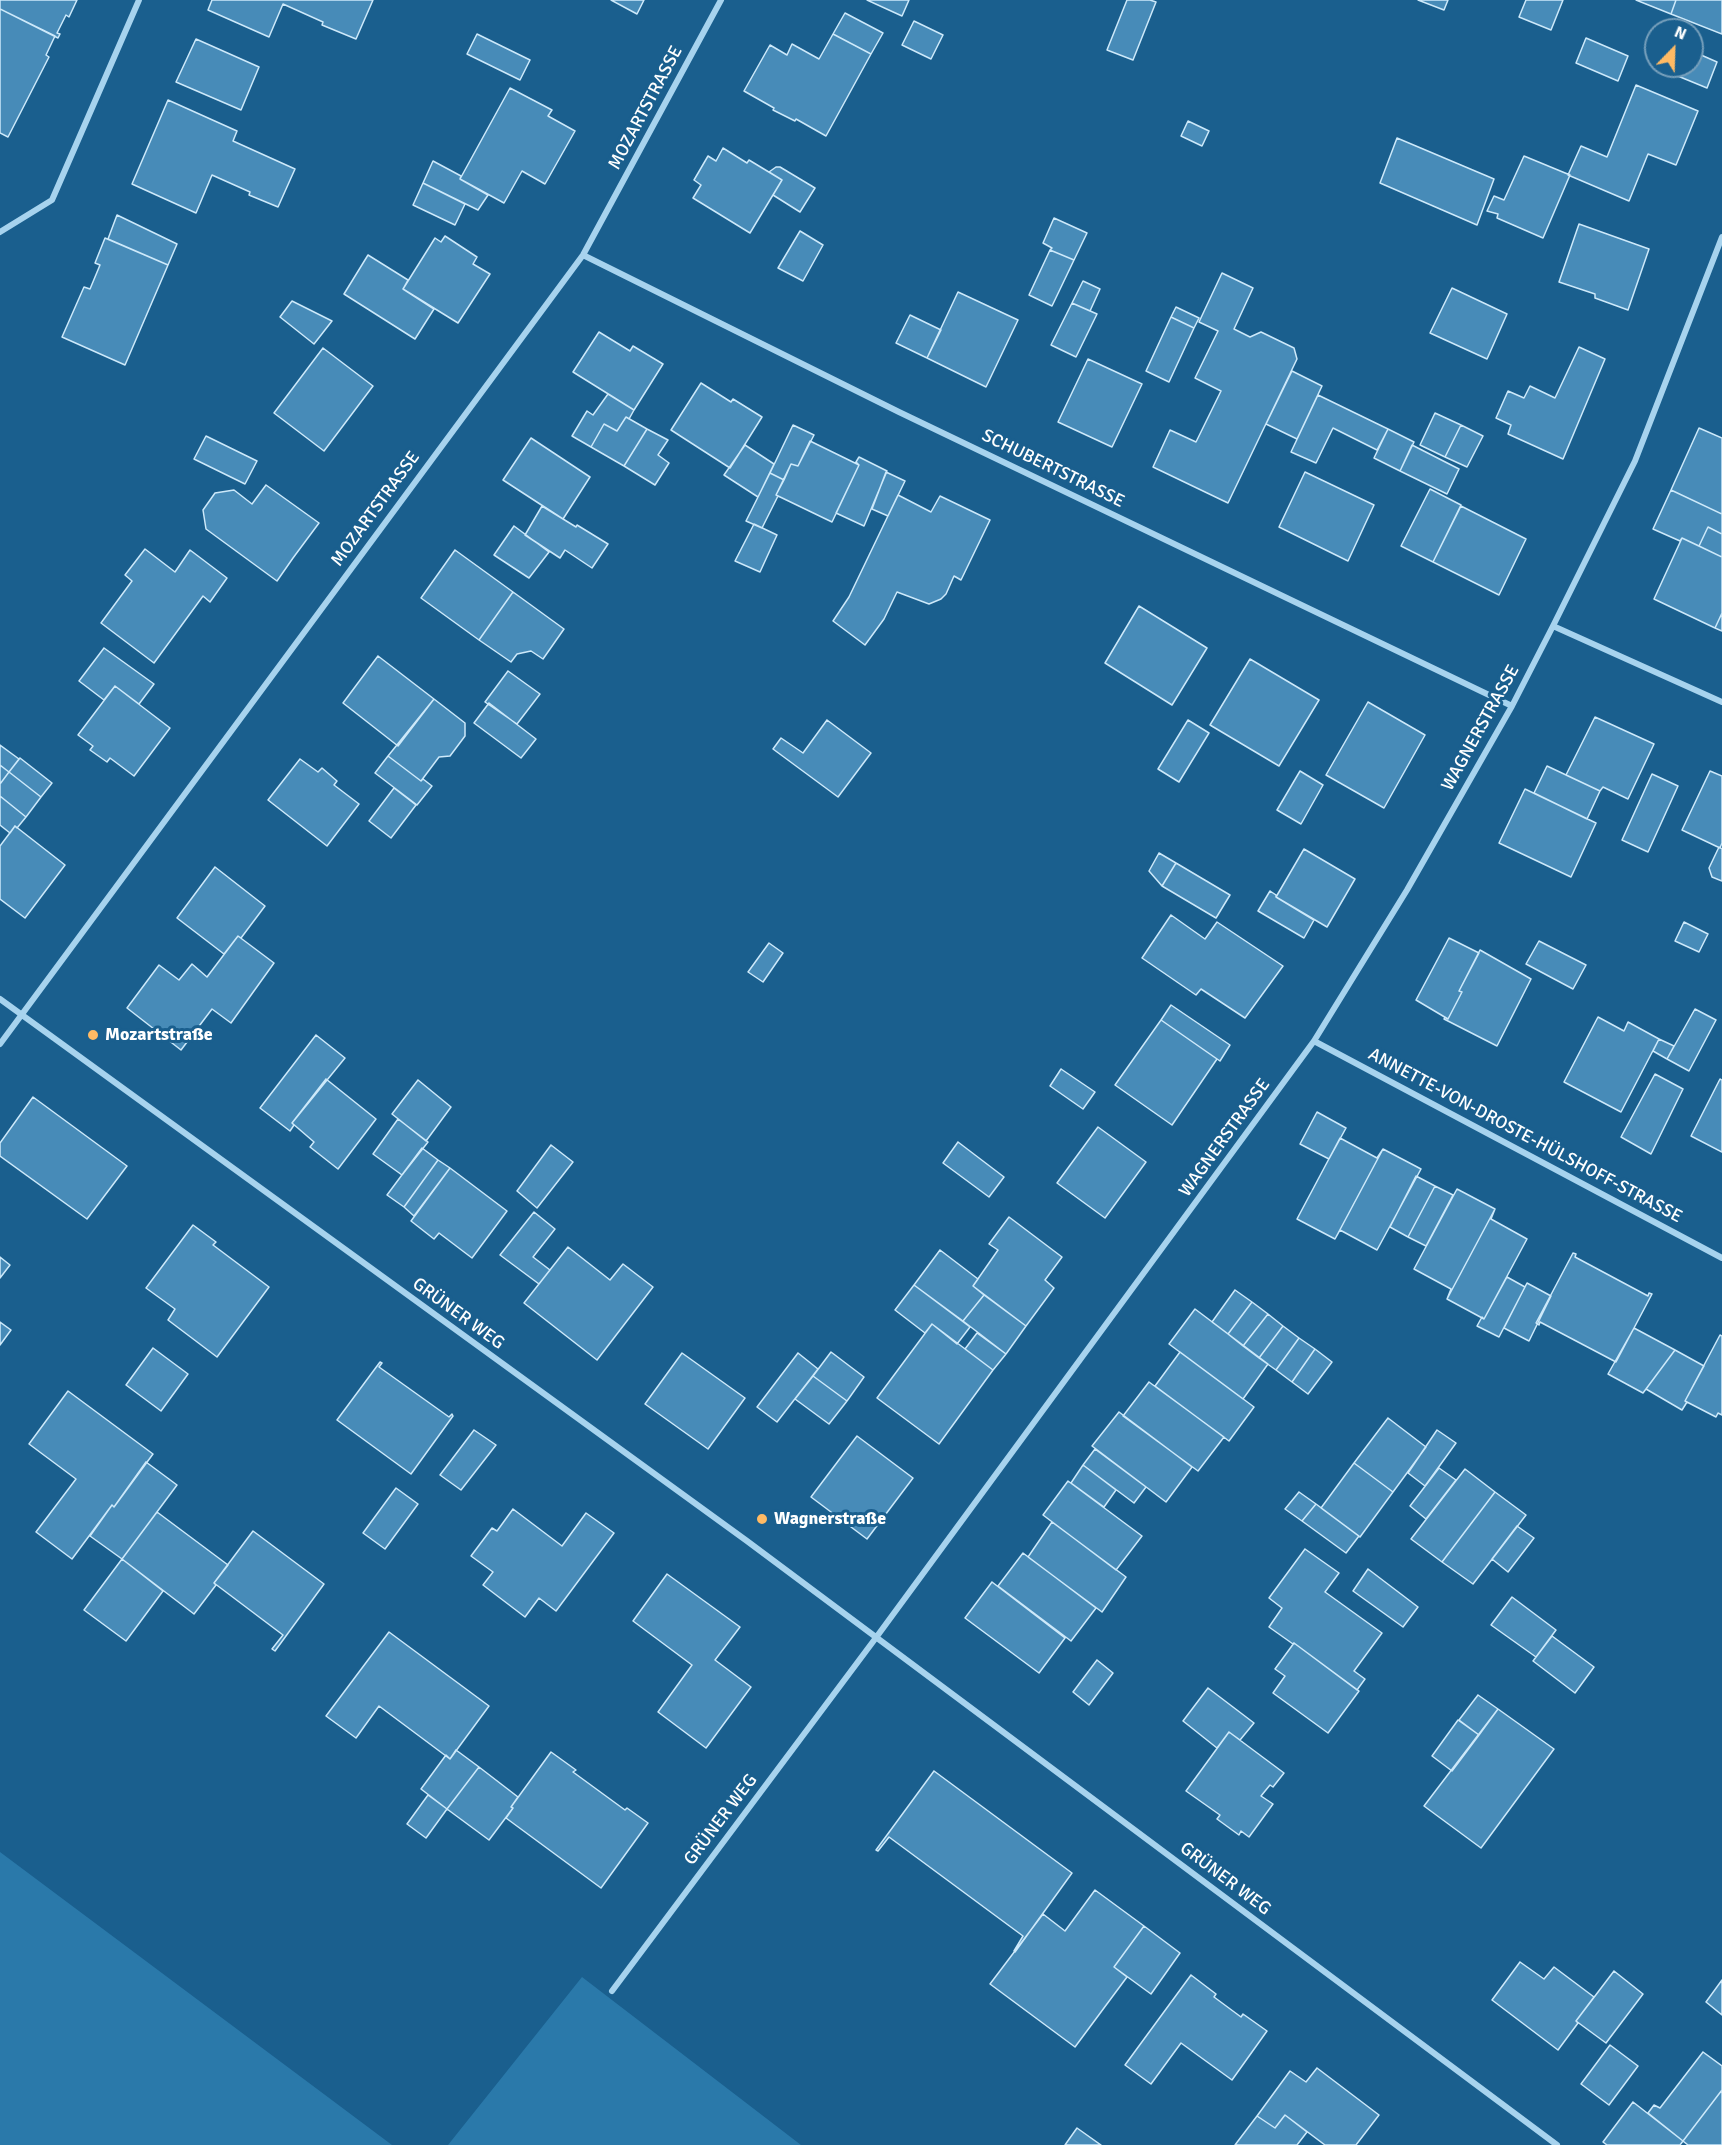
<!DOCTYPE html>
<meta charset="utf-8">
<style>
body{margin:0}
#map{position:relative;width:1722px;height:2145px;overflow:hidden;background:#1a5f8e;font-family:Signika,sans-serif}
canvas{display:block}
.north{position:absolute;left:1644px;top:18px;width:60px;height:60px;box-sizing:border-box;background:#1a5f8e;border:2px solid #769fbb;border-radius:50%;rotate:23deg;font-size:16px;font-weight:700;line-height:24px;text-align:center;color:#fff}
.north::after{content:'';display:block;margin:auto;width:21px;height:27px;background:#ffba64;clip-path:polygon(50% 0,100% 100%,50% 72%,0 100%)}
</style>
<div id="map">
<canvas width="1722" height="2145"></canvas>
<div class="north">N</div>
</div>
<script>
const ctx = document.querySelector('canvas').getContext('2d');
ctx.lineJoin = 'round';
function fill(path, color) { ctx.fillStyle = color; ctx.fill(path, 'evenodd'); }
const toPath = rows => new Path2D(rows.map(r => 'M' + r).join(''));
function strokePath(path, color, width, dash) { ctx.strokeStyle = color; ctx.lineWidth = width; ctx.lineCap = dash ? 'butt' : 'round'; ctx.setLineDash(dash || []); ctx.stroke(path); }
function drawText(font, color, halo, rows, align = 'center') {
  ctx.font = font + ' Signika,sans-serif'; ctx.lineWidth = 6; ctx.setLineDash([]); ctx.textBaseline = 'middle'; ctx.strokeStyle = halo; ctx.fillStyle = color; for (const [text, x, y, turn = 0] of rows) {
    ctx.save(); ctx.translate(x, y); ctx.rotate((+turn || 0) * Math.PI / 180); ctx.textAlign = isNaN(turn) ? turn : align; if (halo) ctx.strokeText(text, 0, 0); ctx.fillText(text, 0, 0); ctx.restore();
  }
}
fill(toPath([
 [0,1852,392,2145,0,2145],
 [582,1977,801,2145,448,2145]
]), '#2a79aa');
const building = toPath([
 [0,0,77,0,69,17,66,15,57,33,60,34,58,38,0,9,0,0],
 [212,0,373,0,356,39,322,25,323,22,283,4,269,37,208,10,212,0],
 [611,0,644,0,637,14,611,0],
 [867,0,909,0,902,16,867,0],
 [1127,0,1150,0,1156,2,1133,60,1107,50,1127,0],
 [1418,0,1448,0,1444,10,1418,0],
 [1526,0,1563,0,1551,30,1519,17,1526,0],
 [1636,0,1676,0,1671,14,1636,0],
 [1676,0,1722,0,1722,34,1671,14,1676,0],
 [0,9,55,36,46,55,49,57,8,137,0,133,0,9],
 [845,13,883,33,871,54,833,34,845,13],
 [914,21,943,35,931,59,902,45,914,21],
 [477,34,530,60,520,80,467,54,477,34],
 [833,34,871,54,826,136,796,119,795,121,773,110,774,108,744,91,770,45,787,55,792,44,819,59,833,34],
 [1586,38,1628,56,1618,81,1576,63,1586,38],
 [196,39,259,67,241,110,176,82,196,39],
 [1692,51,1717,62,1707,88,1651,65,1656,53,1656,66,1692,66,1692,51],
 [1636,85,1698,111,1676,165,1648,154,1629,201,1568,175,1581,146,1607,157,1636,85],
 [510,88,552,110,548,116,575,131,545,184,522,171,504,203,460,179,510,88],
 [168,100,237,131,233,141,295,169,278,207,249,195,250,192,212,175,196,213,132,184,168,100],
 [1188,121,1209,131,1202,146,1181,136,1188,121],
 [1397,138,1494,179,1477,225,1380,183,1397,138],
 [723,148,747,163,749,160,782,180,750,233,693,198,701,185,694,180,708,156,716,161,723,148],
 [1524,156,1570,175,1543,238,1497,218,1498,214,1487,211,1494,196,1504,200,1524,156],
 [433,161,461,176,460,179,488,195,478,210,423,183,433,161],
 [776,167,780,167,815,188,800,212,773,195,782,180,769,172,776,167],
 [423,183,465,204,455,225,413,205,423,183],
 [117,215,177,244,168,265,108,239,117,215],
 [1054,218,1087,233,1074,260,1050,250,1052,248,1043,243,1054,218],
 [1579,224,1649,249,1628,310,1595,298,1595,294,1559,282,1579,224],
 [800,231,823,245,803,281,778,268,800,231],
 [445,236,477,257,473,264,490,274,458,323,403,289,435,238,441,242,445,236],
 [105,238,168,265,125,365,62,337,84,287,90,289,100,265,95,263,105,238],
 [1050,250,1074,260,1052,306,1029,295,1050,250],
 [368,255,408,280,403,289,434,309,415,339,344,294,368,255],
 [1222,273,1253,288,1234,329,1250,337,1261,332,1294,348,1297,359,1228,503,1153,467,1170,430,1196,442,1221,391,1195,378,1218,331,1199,322,1222,273],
 [1083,281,1100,289,1090,311,1072,303,1083,281],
 [1452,288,1507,314,1487,359,1430,333,1452,288],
 [958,292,1018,320,986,387,927,358,958,292],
 [292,301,332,321,314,344,280,317,292,301],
 [1072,303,1097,314,1076,357,1051,345,1072,303],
 [1176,307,1199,318,1194,328,1171,317,1176,307],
 [910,315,941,330,927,358,896,343,910,315],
 [1171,317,1194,328,1169,382,1146,371,1171,317],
 [599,332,630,351,633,346,663,364,634,410,573,372,599,332],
 [1579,347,1605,359,1563,459,1508,434,1511,425,1496,418,1508,391,1524,398,1530,386,1555,398,1579,347],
 [323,348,373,386,324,451,274,413,323,348],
 [1088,359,1142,384,1112,447,1058,422,1088,359],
 [1292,371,1322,386,1297,439,1266,424,1292,371],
 [701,383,731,402,733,399,762,417,730,468,671,430,701,383],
 [608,394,634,410,629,419,626,417,617,431,604,424,591,447,572,436,587,411,593,415,608,394],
 [1318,395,1388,429,1377,450,1333,428,1316,463,1291,452,1318,395],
 [1435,413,1461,425,1445,457,1420,445,1435,413],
 [626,417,647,429,624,466,591,447,604,424,617,431,626,417],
 [793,425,814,435,798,466,791,464,784,480,770,473,793,425],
 [1461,425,1483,436,1467,467,1445,457,1461,425],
 [1699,428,1722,438,1722,514,1671,490,1699,428],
 [647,429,668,440,658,455,669,463,655,485,624,466,647,429],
 [1388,429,1414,442,1400,471,1374,458,1388,429],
 [206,436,257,461,245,484,194,459,206,436],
 [531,438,590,477,563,519,503,480,531,438],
 [810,441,859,465,832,522,776,495,791,464,798,466,810,441],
 [745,445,774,464,758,497,724,475,745,445],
 [1412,445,1459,469,1447,494,1400,471,1412,445],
 [859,457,887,471,864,526,836,513,859,465,856,462,859,457],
 [886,472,905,481,888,516,872,509,886,472],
 [1305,472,1374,505,1348,561,1279,527,1305,472],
 [770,473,784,480,776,495,778,496,762,528,746,521,770,473],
 [266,485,319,523,293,558,277,581,206,529,203,510,215,493,234,490,252,504,266,485],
 [1430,489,1461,505,1433,562,1401,546,1430,489],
 [1671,490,1722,514,1722,534,1708,527,1699,546,1682,538,1680,541,1653,529,1671,490],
 [898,495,931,512,940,496,990,520,961,580,954,576,946,594,941,599,929,604,897,592,884,619,865,645,833,621,849,597,898,495],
 [542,506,576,527,577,525,608,544,592,568,565,550,560,558,525,535,542,506],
 [1461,506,1526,539,1499,595,1433,562,1461,506],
 [754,524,777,535,760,572,735,561,754,524],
 [514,526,549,552,529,578,494,555,514,526],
 [1708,527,1722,534,1722,557,1699,546,1708,527],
 [1682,538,1722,557,1722,613,1715,628,1654,599,1682,538],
 [145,549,175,572,190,550,227,578,210,602,203,596,154,663,101,623,132,581,125,575,145,549],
 [455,550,513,592,479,640,421,598,455,550],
 [513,592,564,629,543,659,531,651,517,654,511,662,479,640,513,592],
 [1139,606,1207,648,1172,705,1105,663,1139,606],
 [1722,613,1722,631,1715,628,1722,613],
 [104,648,154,684,139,704,115,686,104,700,79,681,104,648],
 [378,656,434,699,398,746,343,703,378,656],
 [1250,659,1319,700,1279,766,1210,725,1250,659],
 [508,671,540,694,517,724,485,702,508,671],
 [115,686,170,728,134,776,110,758,107,762,90,750,93,746,78,735,115,686],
 [434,699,465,723,465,736,450,756,439,757,421,781,388,756,434,699],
 [1368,702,1425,735,1384,808,1326,775,1368,702],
 [489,703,536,739,521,758,474,723,489,703],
 [1595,717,1654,744,1628,799,1603,787,1600,791,1566,775,1595,717],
 [827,720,871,753,838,797,773,749,781,738,803,753,827,720],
 [1188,720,1209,733,1179,782,1158,769,1188,720],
 [0,745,19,759,9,772,0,765,0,745],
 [388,756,421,781,423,779,432,786,417,805,375,773,388,756],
 [20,758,52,783,41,797,9,772,20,758],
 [300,759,318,772,322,768,337,781,334,785,359,804,327,846,268,800,300,759],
 [0,765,9,772,0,784,0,765],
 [1547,766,1600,791,1587,819,1534,793,1547,766],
 [1300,771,1323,785,1301,824,1277,810,1300,771],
 [1710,771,1722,776,1722,843,1720,848,1682,830,1710,771],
 [9,772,41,797,26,817,0,796,0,784,9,772],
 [1652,774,1678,786,1648,852,1622,840,1652,774],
 [394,788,416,805,391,838,369,821,394,788],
 [1525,789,1596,823,1571,877,1499,843,1525,789],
 [0,796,26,817,17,828,15,826,10,833,0,825,0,796],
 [15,826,65,865,25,918,0,899,0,846,15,826],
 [1719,847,1722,849,1722,881,1712,877,1709,868,1719,847],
 [1304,849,1355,879,1327,927,1276,897,1304,849],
 [1159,853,1176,863,1162,886,1149,871,1159,853],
 [1176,863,1230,895,1216,918,1162,886,1176,863],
 [215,867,265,906,241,938,238,936,224,954,177,918,215,867],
 [1270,891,1276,895,1276,897,1314,920,1304,938,1258,911,1270,891],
 [1171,915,1205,939,1217,922,1283,966,1245,1018,1201,989,1196,995,1142,958,1171,915],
 [1684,922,1708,934,1699,952,1675,941,1684,922],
 [238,936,274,963,231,1023,212,1009,181,1050,127,1008,159,965,179,980,192,964,207,977,238,936],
 [1449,938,1479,953,1459,991,1462,992,1448,1019,1416,1000,1449,938],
 [1539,941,1586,965,1573,989,1526,964,1539,941],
 [769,943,783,953,763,982,748,972,769,943],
 [1480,950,1531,979,1497,1046,1444,1019,1445,1017,1448,1019,1462,992,1459,991,1480,950],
 [1171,1005,1230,1045,1220,1061,1161,1020,1171,1005],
 [1695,1009,1716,1020,1689,1071,1667,1059,1695,1009],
 [1598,1017,1624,1031,1628,1022,1659,1039,1621,1112,1564,1082,1598,1017],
 [1161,1020,1217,1059,1172,1125,1115,1085,1161,1020],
 [316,1035,345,1058,292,1123,294,1125,290,1131,260,1108,316,1035],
 [1659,1039,1674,1046,1667,1059,1653,1051,1659,1039],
 [1061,1069,1095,1092,1083,1109,1050,1086,1061,1069],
 [1655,1074,1683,1089,1651,1154,1621,1137,1655,1074],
 [326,1079,376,1119,338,1169,310,1147,314,1142,292,1123,326,1079],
 [1720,1079,1722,1080,1722,1152,1691,1136,1720,1079],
 [418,1080,451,1107,426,1141,392,1114,418,1080],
 [33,1097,127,1166,87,1219,0,1156,0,1143,33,1097],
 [1317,1112,1346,1128,1329,1159,1300,1144,1317,1112],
 [398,1119,428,1142,402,1175,373,1154,398,1119],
 [1098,1127,1146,1162,1105,1218,1057,1183,1098,1127],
 [1340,1138,1377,1158,1383,1149,1335,1239,1297,1219,1340,1138],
 [958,1142,1004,1177,989,1197,943,1163,958,1142],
 [551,1145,573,1162,537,1208,517,1191,551,1145],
 [422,1148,438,1160,404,1207,387,1195,422,1148],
 [1383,1149,1421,1169,1377,1250,1340,1230,1335,1239,1383,1149],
 [438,1160,450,1168,414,1216,404,1207,438,1160],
 [450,1168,507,1211,472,1258,439,1233,434,1239,411,1221,450,1168],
 [1416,1176,1435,1186,1408,1237,1390,1227,1416,1176],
 [1435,1186,1453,1195,1426,1246,1408,1237,1435,1186],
 [1457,1189,1495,1209,1447,1299,1451,1289,1414,1269,1457,1189],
 [1495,1209,1491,1219,1527,1239,1484,1319,1447,1299,1495,1209],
 [534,1212,555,1229,533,1257,550,1270,539,1284,500,1255,534,1212],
 [1009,1217,1062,1257,1045,1280,1054,1288,1026,1326,973,1286,998,1250,989,1244,1009,1217],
 [193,1225,216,1242,213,1245,269,1287,217,1357,168,1320,175,1309,146,1288,193,1225],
 [568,1247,610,1280,623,1264,653,1287,597,1360,524,1303,568,1247],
 [940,1250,978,1279,973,1286,984,1295,963,1321,914,1285,940,1250],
 [1573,1253,1576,1254,1575,1257,1648,1296,1649,1293,1652,1294,1616,1362,1540,1322,1539,1325,1536,1323,1573,1253],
 [0,1257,10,1265,0,1278,0,1257],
 [1507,1277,1525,1287,1499,1337,1477,1326,1482,1317,1484,1319,1507,1277],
 [1527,1283,1551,1296,1529,1341,1504,1328,1527,1283],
 [914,1285,970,1327,957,1344,932,1324,925,1333,895,1310,914,1285],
 [1235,1290,1252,1302,1228,1334,1212,1322,1235,1290],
 [984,1295,1026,1326,1006,1354,963,1321,984,1295],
 [1252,1302,1268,1314,1243,1346,1228,1334,1252,1302],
 [1195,1309,1268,1364,1243,1399,1169,1344,1195,1309],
 [1268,1314,1283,1326,1259,1358,1243,1346,1268,1314],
 [0,1322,11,1330,0,1345,0,1322],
 [932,1324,993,1370,939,1444,877,1398,932,1324],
 [1283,1326,1299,1338,1276,1370,1259,1358,1283,1326],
 [1634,1328,1675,1350,1643,1393,1608,1374,1634,1328],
 [977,1333,1006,1354,993,1370,965,1349,977,1333],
 [1720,1335,1722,1336,1722,1415,1718,1413,1716,1417,1685,1401,1720,1335],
 [1299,1338,1315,1349,1292,1382,1276,1370,1299,1338],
 [153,1348,188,1374,161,1411,126,1385,153,1348],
 [1315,1349,1332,1362,1308,1394,1292,1382,1315,1349],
 [1675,1350,1704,1366,1685,1401,1687,1402,1682,1410,1646,1389,1675,1350],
 [831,1352,864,1377,847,1401,813,1376,831,1352],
 [1180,1352,1254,1407,1229,1441,1155,1386,1180,1352],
 [682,1353,745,1398,708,1449,645,1404,682,1353],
 [798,1353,818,1369,777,1422,757,1407,798,1353],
 [380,1362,382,1363,379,1367,449,1417,452,1414,453,1416,411,1474,337,1420,380,1362],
 [813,1376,847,1401,829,1424,795,1399,813,1376],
 [1149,1382,1224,1437,1198,1471,1123,1416,1149,1382],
 [68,1391,153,1454,114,1507,112,1505,72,1559,36,1532,76,1479,29,1444,68,1391],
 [1119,1412,1192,1467,1166,1502,1092,1446,1119,1412],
 [1388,1418,1426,1447,1393,1492,1354,1463,1388,1418],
 [474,1430,496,1445,461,1490,440,1475,474,1430],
 [1437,1430,1456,1443,1425,1486,1408,1473,1437,1430],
 [857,1436,913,1478,867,1539,811,1497,857,1436],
 [1095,1449,1146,1487,1134,1503,1083,1465,1095,1449],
 [146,1462,177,1485,122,1559,90,1536,112,1505,114,1507,146,1462],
 [1354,1463,1393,1492,1360,1537,1321,1508,1354,1463],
 [1083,1465,1116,1490,1104,1507,1071,1483,1083,1465],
 [1439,1468,1456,1480,1426,1519,1410,1506,1439,1468],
 [1465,1469,1495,1492,1442,1562,1411,1539,1465,1469],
 [1068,1481,1142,1536,1116,1570,1043,1515,1068,1481],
 [396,1488,418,1504,385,1549,363,1533,396,1488],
 [1299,1492,1316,1504,1302,1521,1285,1509,1299,1492],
 [1495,1492,1526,1515,1473,1584,1442,1562,1495,1492],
 [1316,1504,1359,1536,1346,1553,1302,1521,1316,1504],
 [513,1509,562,1546,586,1513,614,1533,556,1611,539,1598,525,1617,483,1585,493,1572,471,1556,492,1528,497,1531,513,1509],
 [157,1512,228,1565,214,1583,216,1585,194,1614,122,1559,157,1512],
 [1052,1522,1126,1577,1102,1612,1028,1557,1052,1522],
 [1517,1526,1534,1538,1508,1572,1492,1559,1517,1526],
 [253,1531,324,1584,275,1651,272,1649,283,1635,214,1583,253,1531],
 [1305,1549,1339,1573,1325,1592,1382,1633,1354,1671,1365,1679,1357,1690,1294,1643,1293,1644,1269,1627,1282,1608,1269,1598,1305,1549],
 [1023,1553,1096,1608,1071,1641,998,1586,1023,1553],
 [122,1559,163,1591,126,1641,84,1610,122,1559],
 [1368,1569,1418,1607,1403,1627,1353,1591,1368,1569],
 [667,1574,740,1627,715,1660,751,1687,706,1748,658,1712,692,1665,633,1621,667,1574],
 [992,1582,1065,1638,1039,1673,965,1618,992,1582],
 [1512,1597,1556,1630,1536,1657,1491,1625,1512,1597],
 [389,1632,489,1706,450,1759,379,1706,356,1738,326,1716,389,1632],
 [1552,1636,1594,1667,1575,1693,1533,1661,1552,1636],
 [1294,1643,1359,1691,1328,1733,1273,1693,1285,1676,1275,1669,1294,1643],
 [1097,1660,1113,1673,1089,1705,1073,1692,1097,1660],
 [1208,1688,1254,1723,1240,1740,1229,1732,1217,1748,1183,1721,1208,1688],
 [1478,1695,1498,1709,1479,1735,1459,1720,1478,1695],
 [1498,1709,1554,1749,1481,1848,1424,1806,1498,1709],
 [1458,1720,1479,1735,1452,1771,1432,1756,1458,1720],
 [1229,1732,1284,1773,1273,1787,1270,1785,1261,1796,1273,1804,1249,1837,1241,1831,1239,1835,1217,1819,1220,1815,1186,1791,1229,1732],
 [456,1750,479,1767,447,1809,421,1789,446,1755,450,1759,456,1750],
 [551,1752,576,1770,573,1772,625,1810,627,1808,648,1823,601,1888,506,1818,513,1808,511,1807,551,1752],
 [479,1767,518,1797,511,1807,513,1808,489,1840,447,1809,479,1767],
 [934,1771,1072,1873,1015,1952,1014,1951,1023,1936,889,1837,878,1851,876,1850,934,1771],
 [428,1795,447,1809,426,1838,407,1824,428,1795],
 [1095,1890,1144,1926,1114,1967,1127,1977,1075,2047,990,1984,1043,1914,1065,1931,1095,1890],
 [1144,1926,1180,1953,1151,1994,1114,1967,1144,1926],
 [1520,1962,1544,1979,1554,1967,1594,1997,1576,2021,1578,2023,1558,2050,1492,2000,1520,1962],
 [1614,1971,1643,1994,1606,2043,1576,2021,1614,1971],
 [1191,1975,1216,1994,1214,1997,1241,2017,1243,2014,1267,2031,1232,2080,1181,2043,1151,2084,1125,2065,1191,1975],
 [1722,1980,1722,2015,1706,2002,1722,1980],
 [1610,2045,1638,2066,1609,2105,1581,2084,1610,2045],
 [1703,2052,1722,2066,1722,2090,1683,2141,1648,2113,1654,2105,1660,2108,1703,2052],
 [1317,2068,1379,2115,1356,2145,1325,2145,1285,2115,1275,2128,1257,2116,1290,2071,1306,2082,1317,2068],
 [1722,2090,1722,2145,1688,2145,1683,2141,1722,2090],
 [1633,2102,1683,2141,1680,2145,1607,2145,1603,2142,1633,2102],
 [1285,2115,1307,2132,1297,2145,1235,2145,1257,2116,1275,2128,1285,2115],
 [1077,2128,1101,2145,1065,2145,1077,2128]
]);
fill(building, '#478bb8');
strokePath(building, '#cde9fa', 1.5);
strokePath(toPath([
 [0,232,52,200,139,0],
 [583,255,899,412,1512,706],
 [1553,626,1722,702],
 [0,999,747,1541,1557,2145],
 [1314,1041,1722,1258],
 [0,1044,583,255,721,0],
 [612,1991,875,1639,1314,1041,1407,890,1512,706,1553,626,1635,461,1722,237]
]), '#a7d3ee', 6);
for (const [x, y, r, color] of [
 [93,1035,6,"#ffba64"],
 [762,1519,6,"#ffba64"]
]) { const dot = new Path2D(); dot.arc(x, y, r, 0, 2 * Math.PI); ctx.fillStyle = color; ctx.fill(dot); strokePath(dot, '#1a5f8e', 2); }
drawText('18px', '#fff', '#1a5f8e', [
 ["MOZARTSTRASSE",646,108,-62],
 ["SCHUBERTSTRASSE",1053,469,26],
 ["MOZARTSTRASSE",376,509,-54],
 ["WAGNERSTRASSE",1481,728,-61],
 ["ANNETTE-VON-DROSTE-HÜLSHOFF-STRASSE",1525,1136,28],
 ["WAGNERSTRASSE",1225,1138,-54],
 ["GRÜNER WEG",458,1314,36],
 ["GRÜNER WEG",721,1820,-53],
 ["GRÜNER WEG",1225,1879,37]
]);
drawText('bold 18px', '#fff', '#1a5f8e', [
 ["Mozartstraße",105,1035],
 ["Wagnerstraße",774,1519]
], 'left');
</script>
